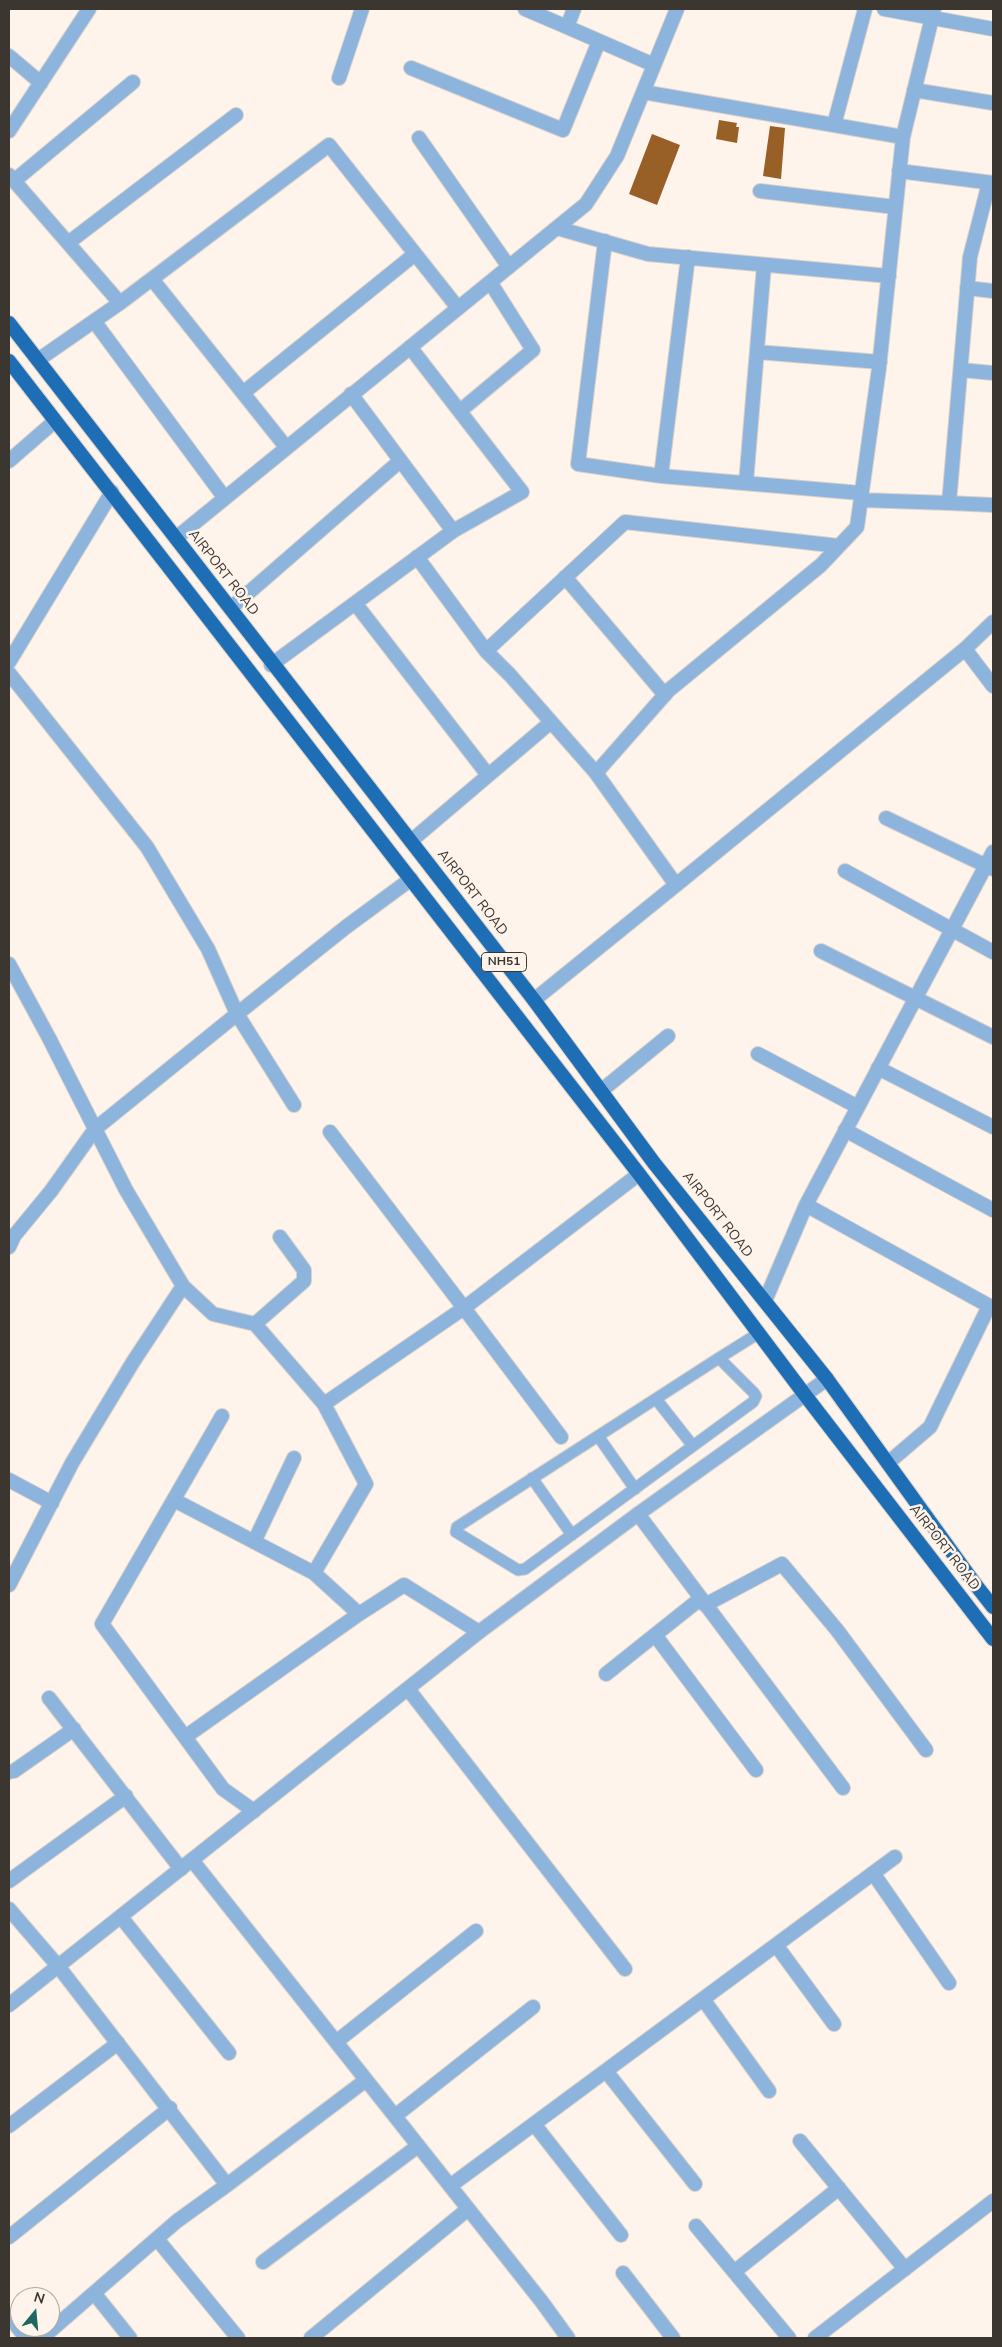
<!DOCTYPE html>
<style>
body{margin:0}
#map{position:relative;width:1002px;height:2347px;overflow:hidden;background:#fef4ec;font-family:"Nunito Sans",sans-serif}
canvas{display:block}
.frame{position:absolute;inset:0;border:10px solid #3c3630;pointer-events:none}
.north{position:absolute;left:10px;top:2287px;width:50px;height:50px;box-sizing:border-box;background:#fef4ec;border:1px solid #b0a8a1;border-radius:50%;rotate:17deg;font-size:14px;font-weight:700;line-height:20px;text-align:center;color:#3c3630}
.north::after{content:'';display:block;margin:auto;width:18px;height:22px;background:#1e675e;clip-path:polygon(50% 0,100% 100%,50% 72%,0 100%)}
</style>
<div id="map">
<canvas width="1002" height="2347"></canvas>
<div class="frame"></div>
<div class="north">N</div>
</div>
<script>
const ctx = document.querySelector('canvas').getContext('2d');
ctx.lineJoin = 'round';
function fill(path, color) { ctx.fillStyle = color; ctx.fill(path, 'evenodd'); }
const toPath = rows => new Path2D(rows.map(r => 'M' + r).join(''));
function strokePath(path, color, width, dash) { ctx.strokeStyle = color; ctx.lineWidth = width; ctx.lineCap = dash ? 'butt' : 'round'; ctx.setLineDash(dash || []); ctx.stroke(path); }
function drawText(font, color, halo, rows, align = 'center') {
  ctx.font = font + ' "Nunito Sans",sans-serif'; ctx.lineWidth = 5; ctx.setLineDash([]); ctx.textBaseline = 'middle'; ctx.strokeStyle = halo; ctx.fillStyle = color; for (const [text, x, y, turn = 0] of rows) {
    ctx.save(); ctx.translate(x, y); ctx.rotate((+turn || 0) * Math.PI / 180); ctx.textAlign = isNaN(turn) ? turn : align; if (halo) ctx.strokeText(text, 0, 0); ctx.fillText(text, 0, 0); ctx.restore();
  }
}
fill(toPath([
 [719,120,737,123,736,127,739,127,737,143,716,139],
 [770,126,785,128,781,179,763,176],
 [652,134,680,145,657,205,629,194]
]), '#985f27');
const service = toPath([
 [719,1358,754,1393,756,1396,753,1402,525,1569,518,1570,456,1532,457,1527,719,1358,759,1333],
 [656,1399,693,1446],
 [598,1436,635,1489],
 [532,1478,572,1535]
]);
const minor = toPath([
 [525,9,567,27],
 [574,9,567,27,654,65],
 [884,9,993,29],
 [9,56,41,83],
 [411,68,563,130,599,41],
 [339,78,362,9],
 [914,90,993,103],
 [643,92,903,137,934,9],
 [834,125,865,9],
 [9,131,89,9],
 [419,138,509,267],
 [899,171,993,183],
 [9,175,120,303,38,360],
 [14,181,133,82],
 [760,191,895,207],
 [557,228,648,254,889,276],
 [605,241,578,464,661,476,861,493],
 [68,243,236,115],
 [152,279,286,447],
 [967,288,993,291],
 [120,303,329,145,458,308],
 [94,321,224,497],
 [410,347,522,492,453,531],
 [757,352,880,362],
 [961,370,993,373],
 [243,393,415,254],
 [460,411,533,350,490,282],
 [9,461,55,421],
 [661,476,688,257],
 [746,483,764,265],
 [861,500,949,503,970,257,989,183],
 [949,503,993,505],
 [176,538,586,204,617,156,677,9],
 [417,557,486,651,510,675,596,773],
 [565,577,665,695],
 [355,603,488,775],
 [231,608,400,461],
 [965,649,993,686],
 [486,651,625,522,839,546],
 [9,662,112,492],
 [271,665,453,531,351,394],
 [9,673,147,847,208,949,237,1014,346,927,411,879],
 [886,818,993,869],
 [411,841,551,722],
 [845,871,993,952],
 [676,885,965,649,993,622],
 [821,951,993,1037],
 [9,964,49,1038,126,1190,183,1286,133,1362,72,1463,9,1585],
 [534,1000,676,885,596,773,669,690,821,565,857,527,879,368,903,137],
 [758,1054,858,1107],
 [878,1068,993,1127],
 [601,1091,668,1036],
 [845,1130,993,1210],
 [330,1132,464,1308,639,1174],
 [806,1205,993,1308],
 [9,1247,14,1236,51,1191,95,1129,237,1014,294,1105],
 [183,1286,213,1314,255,1324,324,1404,464,1308,561,1437],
 [765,1301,806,1205,993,852],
 [255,1324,304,1281,304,1270,280,1237],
 [324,1404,366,1484,314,1573,359,1614,404,1585,479,1632],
 [222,1416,102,1624,223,1789,254,1811],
 [888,1463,930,1427,989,1306],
 [9,1480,52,1503],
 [174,1500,314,1573],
 [638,1514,843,1788],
 [254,1542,294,1458],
 [705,1605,782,1564,837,1630,926,1750],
 [655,1635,756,1770],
 [606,1674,700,1599],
 [408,1689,625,1969],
 [49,1698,181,1869],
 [185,1737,359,1614],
 [9,1772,14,1771,74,1729],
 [192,1860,542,2302,568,2338],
 [873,1873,949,1983],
 [9,1881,126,1796],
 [9,1909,58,1966,227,2185,177,2221,42,2338],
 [121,1917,229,2053],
 [776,1945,834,2024],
 [703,1999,769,2091],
 [336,2042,476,1931],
 [606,2071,695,2184],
 [395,2116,533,2007],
 [534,2124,621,2235],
 [9,2126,118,2043],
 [800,2141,905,2269],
 [227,2185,366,2080],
 [450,2186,895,1857],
 [696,2226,789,2338],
 [9,2237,170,2108],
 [157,2239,238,2338],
 [263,2262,418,2146],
 [734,2272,839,2188],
 [623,2273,673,2338],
 [94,2293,130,2338],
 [9,2316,26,2338],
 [311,2338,468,2209],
 [815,2338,993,2201]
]);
const tertiary = toPath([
 [9,2005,479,1632,638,1514,827,1379]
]);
const trunk = toPath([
 [9,323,534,1000,654,1163,827,1379,975,1584,993,1607],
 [9,361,639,1174,805,1395,993,1639]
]);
strokePath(service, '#dbd2ca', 13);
strokePath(minor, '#dbd2ca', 16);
strokePath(tertiary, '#dbd2ca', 16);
strokePath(trunk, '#dbd2ca', 16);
strokePath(service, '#8db4dd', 11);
strokePath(minor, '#8db4dd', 14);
strokePath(tertiary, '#8db4dd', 14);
strokePath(trunk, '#1e6eb5', 14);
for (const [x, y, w] of [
 [504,962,45]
]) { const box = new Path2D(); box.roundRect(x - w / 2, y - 9.5, w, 19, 4); ctx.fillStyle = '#fef4ec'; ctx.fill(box); strokePath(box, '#3c3630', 1); }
drawText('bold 12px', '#3c3630', null, [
 ["NH51",504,962]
]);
drawText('14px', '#3c3630', '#fef4ec', [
 ["AIRPORT ROAD",223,573,52],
 ["AIRPORT ROAD",472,893,52],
 ["AIRPORT ROAD",717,1215,52],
 ["AIRPORT ROAD",944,1548,52]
]);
</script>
